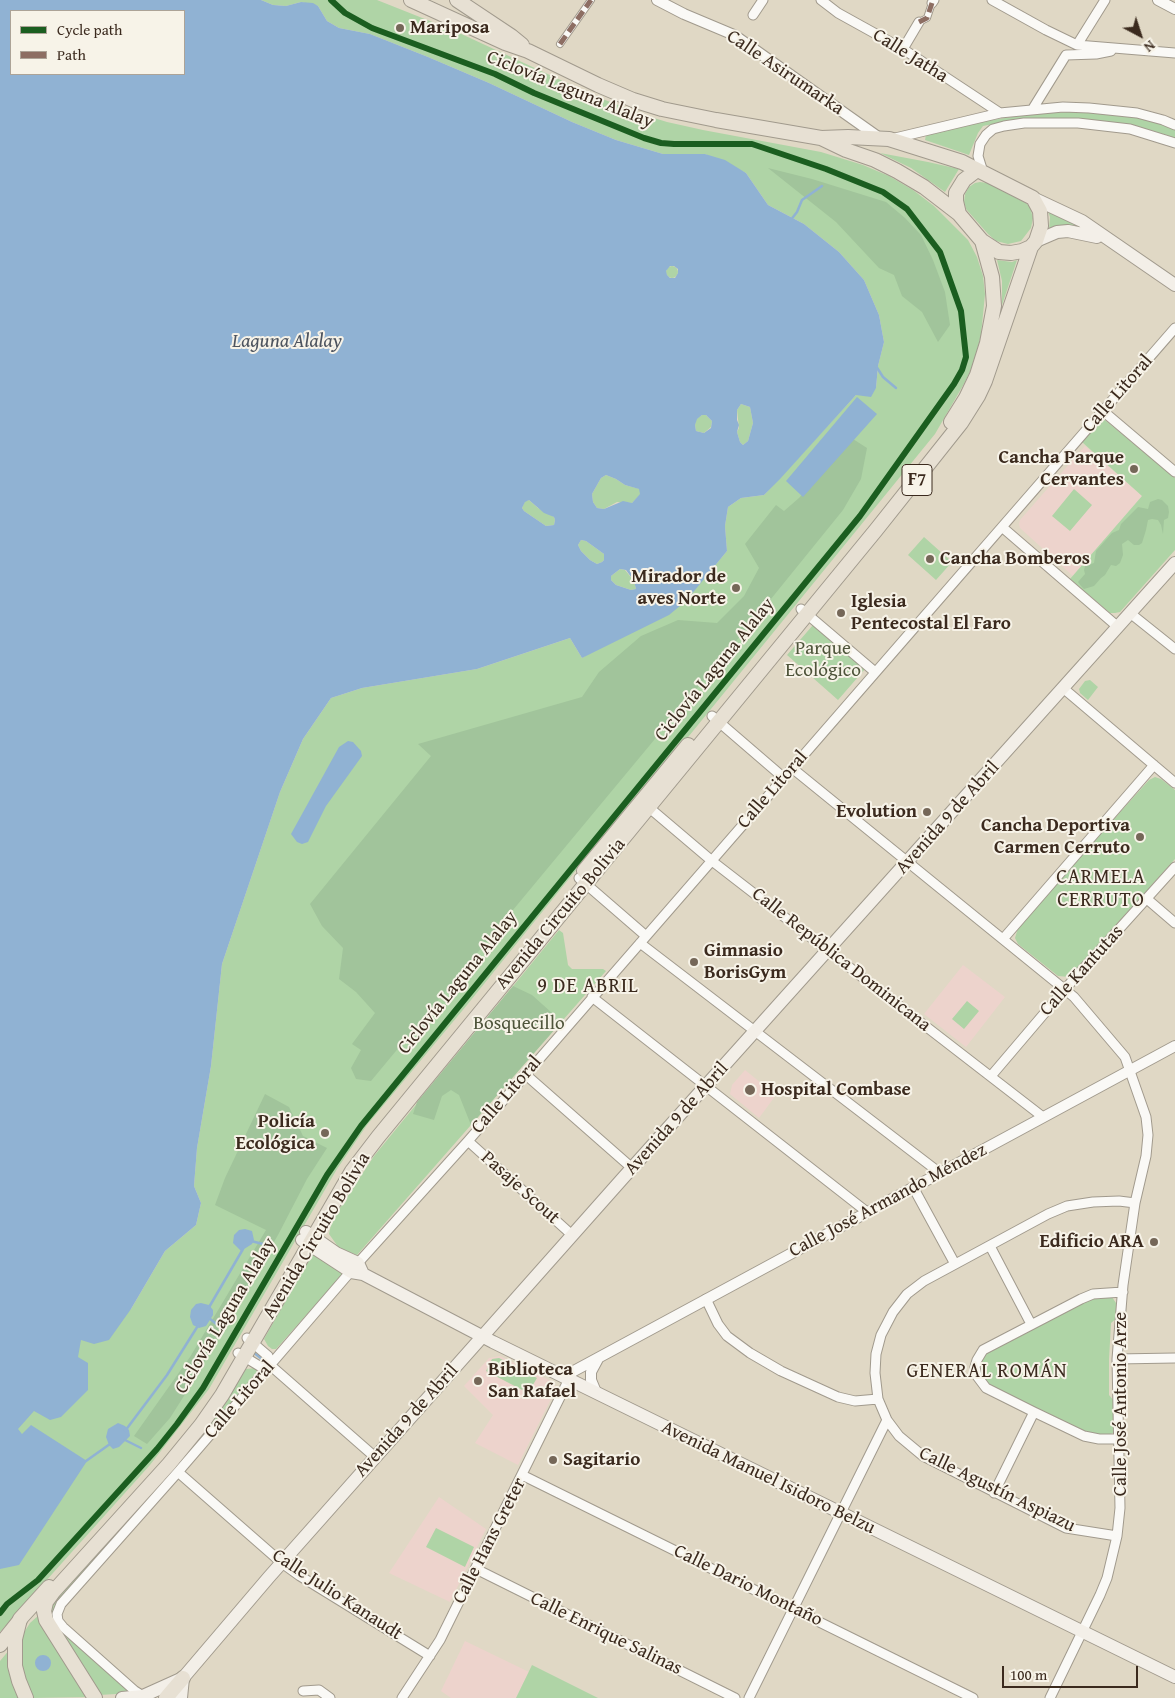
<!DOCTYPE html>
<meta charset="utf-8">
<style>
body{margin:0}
#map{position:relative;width:1175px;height:1698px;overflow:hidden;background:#e0d8c5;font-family:"Gentium Book Plus",serif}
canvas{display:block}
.legend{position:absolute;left:10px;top:10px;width:175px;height:65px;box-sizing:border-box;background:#f7f3e8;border:1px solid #aca397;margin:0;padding:6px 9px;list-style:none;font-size:15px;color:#3b2a1e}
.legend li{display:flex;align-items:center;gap:10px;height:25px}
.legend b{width:25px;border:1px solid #aca397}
.north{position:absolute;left:1115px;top:10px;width:50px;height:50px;-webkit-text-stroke:4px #f7f3e8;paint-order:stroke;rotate:140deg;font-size:14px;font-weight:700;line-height:20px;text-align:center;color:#3b2a1e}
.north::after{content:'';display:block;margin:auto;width:18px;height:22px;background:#3b2a1e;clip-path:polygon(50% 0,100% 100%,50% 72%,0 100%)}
.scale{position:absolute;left:1002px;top:1666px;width:136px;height:22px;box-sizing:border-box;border:2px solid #3b2a1e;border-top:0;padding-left:6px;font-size:15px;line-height:18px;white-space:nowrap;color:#3b2a1e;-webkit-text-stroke:4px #f7f3e8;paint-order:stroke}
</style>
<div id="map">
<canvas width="1175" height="1698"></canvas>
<ul class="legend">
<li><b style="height:6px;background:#1b5e20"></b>Cycle path</li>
<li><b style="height:6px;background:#8d6e63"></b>Path</li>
</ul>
<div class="north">N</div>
<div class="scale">100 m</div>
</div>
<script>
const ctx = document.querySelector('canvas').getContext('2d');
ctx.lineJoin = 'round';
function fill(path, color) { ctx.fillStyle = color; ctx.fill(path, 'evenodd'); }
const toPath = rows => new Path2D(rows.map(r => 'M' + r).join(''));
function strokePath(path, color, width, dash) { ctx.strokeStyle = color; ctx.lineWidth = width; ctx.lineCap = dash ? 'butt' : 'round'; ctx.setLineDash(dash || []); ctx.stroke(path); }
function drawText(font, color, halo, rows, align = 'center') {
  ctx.font = font + ' "Gentium Book Plus",serif'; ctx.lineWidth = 4; ctx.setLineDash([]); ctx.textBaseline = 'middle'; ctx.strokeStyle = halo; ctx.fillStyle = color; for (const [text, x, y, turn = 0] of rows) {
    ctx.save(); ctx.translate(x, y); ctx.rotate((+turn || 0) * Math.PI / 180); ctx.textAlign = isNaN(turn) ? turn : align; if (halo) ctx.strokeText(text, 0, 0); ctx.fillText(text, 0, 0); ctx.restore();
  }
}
fill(toPath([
 [1085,446,1142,496,1073,576,1020,528,1019,524,1020,520],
 [963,965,1005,997,966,1047,924,1014],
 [745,1070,776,1095,759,1118,730,1094,732,1085],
 [500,1356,553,1382,555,1386,555,1391,518,1465,475,1443,493,1415,464,1386,489,1358],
 [439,1497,486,1529,450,1602,389,1573],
 [465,1641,529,1672,516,1698,451,1698,441,1691]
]), '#edd3cc');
fill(toPath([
 [261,0,377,0,455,31,595,96,641,114,667,122,703,130,821,152,863,165,889,176,913,190,934,206,968,240,977,257,983,276,985,294,981,335,974,363,965,382,935,434,680,747,585,859,467,1005,367,1125,337,1169,209,1389,150,1465,0,1632,0,1416,38,1363,131,1309,165,1251,196,1225,201,1203,194,1186,197,1148,211,1066,222,964,280,792,303,739,331,698,362,688,477,669,570,638,582,658,707,575,727,551,725,526,728,507,741,498,764,495,856,395,876,388,878,366,884,342,879,315,864,280,839,252,804,224,768,205,746,173,705,154,663,154,616,140,572,122,489,83,428,57,370,34,339,28,327,21,318,6,301,2,286,6,273,5],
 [1084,111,1130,116,1151,121,1175,129,1175,138,1150,130,1112,123,1013,120,983,126,978,133,969,155,925,140,926,135,984,121,1033,114],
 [880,153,928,162,959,169,945,192,911,168],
 [980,182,987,183,1026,203,1030,207,1033,218,1031,228,1021,241,1008,244,996,241,988,234,966,209,964,202,965,194,969,187,975,183],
 [1048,211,1080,227,1051,228,1049,230,1050,217],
 [997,260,1012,262,1017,260,1002,305,1002,281],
 '666 272a6 6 0 1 1 12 0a6 6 0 1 1-12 0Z',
 [741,404,750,407,753,423,748,441,743,445,740,442,737,432,739,428,737,410],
 [702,415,706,415,712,421,711,427,704,433,696,431,695,425,696,419],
 [1105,420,1175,478,1175,550,1120,612,1115,613,1110,613,1070,579,1142,496,1082,442,1102,421],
 [606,475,616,479,625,485,640,489,641,494,632,503,617,502,604,509,597,508,593,502,592,494,601,478],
 [1074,489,1092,505,1070,531,1052,516],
 [529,500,538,508,554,517,555,520,554,525,546,526,524,511,522,508,525,501],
 [924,537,952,562,936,580,908,555],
 [581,540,586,541,604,554,604,560,602,562,597,564,590,560,581,551,578,545],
 [620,569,625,570,634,581,636,589,631,590,616,585,611,580,611,576],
 [813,625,865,669,838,700,787,655],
 [1090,680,1098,687,1088,700,1080,693,1079,689,1085,681],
 [1155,777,1161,779,1175,790,1175,859,1069,977,1058,976,1018,944,1015,938,1018,928,1113,820,1149,780],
 [559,930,563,933,568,965,572,969,603,969,606,971,357,1255,339,1248,329,1234,332,1220,374,1156],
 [967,1001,979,1011,964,1029,952,1019],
 [313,1252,342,1272,341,1276,276,1349,272,1349,268,1346,264,1339],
 [1107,1297,1112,1297,1118,1306,1118,1317,1111,1323,1109,1360,1109,1395,1115,1402,1115,1429,1113,1433,1108,1435,1099,1435,1085,1432,988,1384,981,1375,981,1362,984,1356,988,1352,1078,1304,1096,1298],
 [499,1358,537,1378,528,1393,486,1371,492,1359],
 [255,1368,258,1370,225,1412,55,1605,53,1612,53,1620,133,1693,99,1695,51,1622,50,1604,224,1404,246,1369],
 [436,1528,474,1547,465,1567,426,1547],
 [39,1615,90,1697,31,1698,23,1680,19,1648,21,1637,30,1623],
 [10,1649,22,1698,0,1698,0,1661],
 [532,1665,598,1698,516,1698]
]), '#afd4a6');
fill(toPath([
 [768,168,812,179,886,202,905,218,921,235,933,260,945,292,950,325,938,342,922,312,902,296,894,275,879,268,836,222],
 [853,439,867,448,861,479,843,510,762,610,371,1081,356,1079,351,1068,361,1050,352,1044,375,1013,356,992,339,979,343,948,322,926,310,904,431,756,418,744,582,697,599,672,641,636,678,620,717,623,744,596,759,568,745,544,776,505,784,511,799,498],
 [1158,499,1162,500,1168,506,1169,512,1168,518,1164,520,1163,534,1161,525,1158,520,1152,519,1148,520,1146,530,1142,543,1139,545,1134,545,1128,540,1122,544,1123,555,1120,563,1116,566,1111,565,1105,575,1101,578,1094,586,1084,589,1081,586,1078,582,1085,574,1084,570,1085,566,1094,563,1096,551,1112,533,1119,530,1121,524,1138,507,1148,509,1150,502],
 [513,986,532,995,552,1013,556,1018,555,1029,471,1125,459,1095,451,1090,442,1096,434,1120,413,1114,417,1102],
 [265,1094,289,1107,303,1136,327,1148,307,1179,278,1235,189,1388,170,1418,147,1444,134,1436,190,1357,266,1230,215,1205,225,1178]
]), '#a1c49b');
fill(toPath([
 [0,0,261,0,273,5,286,6,301,2,313,3,318,6,327,21,339,28,370,34,428,57,489,83,572,122,616,140,663,154,705,154,725,160,746,173,768,205,804,224,839,252,864,280,879,315,884,342,878,366,876,388,871,397,856,395,780,479,764,495,741,498,728,507,725,526,727,551,686,601,669,615,582,658,570,638,477,669,362,688,331,698,303,739,280,792,222,964,211,1066,197,1148,194,1186,201,1203,196,1225,165,1251,131,1309,109,1340,94,1344,81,1340,78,1357,88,1363,88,1390,61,1417,50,1420,34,1411,18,1429,22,1434,31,1425,87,1461,19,1565,0,1569],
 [11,11,184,11,184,74,11,74],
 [670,266,674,266,678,269,678,273,675,278,670,278,667,275,666,271],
 [741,404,750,407,753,423,748,441,743,445,740,442,737,432,739,425,737,420,737,410],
 [702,415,706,415,712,421,711,428,704,433,696,431,695,425,697,419],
 [606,475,616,479,625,485,639,489,640,494,632,503,623,501,604,509,597,508,593,502,592,494,601,478],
 [529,500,544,513,554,517,555,520,554,525,546,526,524,511,522,508,525,502],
 [581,540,586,541,604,554,604,560,602,562,597,564,590,560,581,551,578,545],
 [620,569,626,570,634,581,636,589,631,590,616,585,611,580,611,576],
 [857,397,877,414,803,497,786,481],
 [348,741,353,742,361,751,362,756,326,806,308,842,302,844,297,842,291,834,339,747],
 [245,1229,252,1231,254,1240,252,1244,241,1251,233,1243,234,1235,239,1230],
 [201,1303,209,1305,213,1310,213,1315,206,1326,199,1328,193,1325,190,1317,191,1310,196,1304],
 [118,1423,125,1426,129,1430,130,1436,119,1447,113,1449,109,1445,106,1437,108,1429],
 '35 1663a8 8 0 1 1 16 0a8 8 0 1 1-16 0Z'
]), '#90b2d3');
strokePath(toPath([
 [790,221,797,212,802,200,822,186],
 [876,366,883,377,896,388],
 [251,1241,267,1245],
 [208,1309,243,1249],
 [209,1318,220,1327],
 [253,1352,263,1360],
 [125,1431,167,1375,199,1324],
 [125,1440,141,1448],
 [86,1461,110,1444]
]), '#90b2d3', 2.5);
const pedestrian = toPath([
 [919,22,927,18,932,3],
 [560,44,591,0]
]);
const minor = toPath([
 [821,0,838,13,903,49,1000,113],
 [992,0,1046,30,1077,45,1175,53],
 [932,3,934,0],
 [753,15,763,0],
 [1077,45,1105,0],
 [903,49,919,22],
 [1032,110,1066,55,1096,54,1111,51],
 [891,139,1000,113,1063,107,1089,108,1137,113,1163,120,1175,125],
 [983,172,978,156,980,144,986,135,993,129,1004,126,1024,123,1078,123,1130,129,1175,143],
 [1103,411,1175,472],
 [1002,527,1118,627],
 [801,609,875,672],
 [1130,613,1175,649],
 [1063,688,1175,783],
 [712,716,784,778],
 [792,768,1074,997,1125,1057,1146,1117,1148,1135,1146,1156,1135,1203,1123,1285,1117,1359,1120,1508,1117,1536,1107,1578,1100,1595,1050,1698],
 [646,805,712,861,1043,1117],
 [579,878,646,936],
 [1147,899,1175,923],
 [1003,939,1154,765],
 [640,943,940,1173],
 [592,997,867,1212],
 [525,1074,632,1168],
 [991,1076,1065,989,1175,867],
 [468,1141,572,1235],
 [913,1187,955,1264],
 [990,1246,1031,1324],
 [706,1299,718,1324,727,1336,750,1353,781,1371,838,1397,855,1401,878,1399],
 [247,1338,268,1356,270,1365,375,1457],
 [238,1353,261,1367,270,1365],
 [1117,1359,1175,1358],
 [1119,1439,1099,1439,1084,1436,1034,1412,986,1388,977,1376,975,1367,977,1360,983,1350,1081,1299,1093,1294,1123,1292],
 [178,1472,282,1563,300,1576,430,1656],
 [522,1475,973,1698],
 [994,1493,1034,1412],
 [1117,1536,1066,1528,923,1456,899,1436,887,1420,878,1399,875,1373,876,1354,881,1335,893,1312,907,1294,924,1281,1048,1214,1067,1206,1093,1202,1119,1201,1135,1203],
 [476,1569,735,1698],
 [303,1691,319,1690,330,1698],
 [143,1696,135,1691,63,1627,58,1621,57,1614,61,1604,178,1472,358,1263,468,1141,1175,328],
 [402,1698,440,1640,569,1379],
 [749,1698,887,1420]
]);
const tertiary = toPath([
 [657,0,684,14,734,35,881,139],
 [1158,0,1175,9],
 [569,1379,572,1372,1175,1046],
 [596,1392,591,1380,591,1372,598,1359]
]);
const secondary = toPath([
 [1033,198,1082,221,1175,285],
 [1036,241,1057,232,1068,231,1097,237],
 [306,1232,336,1253,358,1263,363,1274],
 [302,1240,351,1272,363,1274,493,1342,1175,1677],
 [122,1698,143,1696,183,1678,269,1577,623,1178,1175,563],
 [181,1698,183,1678]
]);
const primary = toPath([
 [0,1645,20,1620]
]);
const trunk = toPath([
 [411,0,505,43,528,51,598,85,633,100,662,109,716,120,821,138,848,137,889,139,962,162,1033,198,1040,211,1041,226,1036,241,1031,247,1022,251,1011,253,999,252,982,241,959,214,956,201,956,193,964,180,977,170],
 [457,0,511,36,522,45],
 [821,138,846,150,875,160,897,171,924,187,959,214],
 [951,422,966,398,977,375,987,343,994,306,992,277,982,241],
 [584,871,688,745],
 [26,1698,19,1681,15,1666,15,1639,20,1619,49,1587],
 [95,1698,46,1620,44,1611,46,1602,54,1591,169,1464,201,1425,222,1395,352,1171,378,1137,876,530,961,423,978,396,985,381,1031,247],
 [166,1698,183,1678]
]);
strokePath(pedestrian, '#a19a8d', 8);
strokePath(minor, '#a19a8d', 11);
strokePath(tertiary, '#a19a8d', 12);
strokePath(secondary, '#a19a8d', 14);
strokePath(primary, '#a19a8d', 16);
strokePath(trunk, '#a19a8d', 16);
strokePath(pedestrian, '#faf9f6', 6);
strokePath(minor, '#faf9f6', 9);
strokePath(tertiary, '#faf9f6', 10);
strokePath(secondary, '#f3efe8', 12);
strokePath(primary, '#e7e0d3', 14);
strokePath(trunk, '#e7e0d3', 14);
strokePath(toPath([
 [919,22,927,18,932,3],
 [560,44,591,0]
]), '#8d6e63', 5, [10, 5]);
strokePath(toPath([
 [0,1613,7,1604,38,1580,157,1449,177,1424,203,1388,327,1175,361,1126,860,516,954,384,962,370,966,357,961,311,940,252,907,209,883,192,826,169,752,144,674,144,661,143,644,138,534,93,495,74,372,28,345,13,331,0]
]), '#1b5e20', 6);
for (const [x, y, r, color] of [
 [400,28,5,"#756758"],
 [1134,469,5,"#756758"],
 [930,559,5,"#756758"],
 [736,588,5,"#756758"],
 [841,613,5,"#756758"],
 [927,812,5,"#756758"],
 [1140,837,5,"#756758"],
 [694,962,5,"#756758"],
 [750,1090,6,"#756758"],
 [325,1133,5,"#756758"],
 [1154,1242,5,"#756758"],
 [478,1381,5,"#756758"],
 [553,1460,5,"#756758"]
]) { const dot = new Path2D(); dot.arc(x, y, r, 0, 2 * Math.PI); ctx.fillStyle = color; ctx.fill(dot); strokePath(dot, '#f7f3e8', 2); }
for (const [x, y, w] of [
 [917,480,30]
]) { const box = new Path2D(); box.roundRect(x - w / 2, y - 15.5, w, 31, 4); ctx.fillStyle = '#f7f3e8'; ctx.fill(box); strokePath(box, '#3b2a1e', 1); }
drawText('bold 18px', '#3b2a1e', null, [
 ["F7",917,480]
]);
drawText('bold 19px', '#3b2a1e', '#f7f3e8', [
 ["Mariposa",410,28],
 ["Cancha Parque",1124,458,"right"],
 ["Cervantes",1124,480,"right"],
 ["Cancha Bomberos",940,559],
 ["Mirador de",726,577,"right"],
 ["aves Norte",726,599,"right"],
 ["Iglesia",851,602],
 ["Pentecostal El Faro",851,624],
 ["Evolution",917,812,"right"],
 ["Cancha Deportiva",1130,826,"right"],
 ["Carmen Cerruto",1130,848,"right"],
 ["Gimnasio",704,951],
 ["BorisGym",704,973],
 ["Hospital Combase",761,1090],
 ["Policía",315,1122,"right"],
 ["Ecológica",315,1144,"right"],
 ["Edificio ARA",1144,1242,"right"],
 ["Biblioteca",488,1370],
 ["San Rafael",488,1392],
 ["Sagitario",563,1460]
], 'left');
drawText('19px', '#3b2a1e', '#f7f3e8', [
 ["Calle Jatha",910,56,32],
 ["Calle Asirumarka",785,73,34],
 ["Ciclovía Laguna Alalay",570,90,22],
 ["Calle Litoral",1118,394,-49],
 ["Ciclovía Laguna Alalay",715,670,-51],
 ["Calle Litoral",773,790,-49],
 ["Avenida 9 de Abril",948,818,-48],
 ["Avenida Circuito Bolivia",561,914,-50],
 ["Calle República Dominicana",841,960,38],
 ["Calle Kantutas",1082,971,-48],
 ["Ciclovía Laguna Alalay",458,983,-51],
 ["Calle Litoral",507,1095,-49],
 ["Avenida 9 de Abril",677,1119,-48],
 ["Pasaje Scout",520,1188,42],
 ["Calle José Armando Méndez",888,1201,-28],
 ["Avenida Circuito Bolivia",317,1236,-59],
 ["Ciclovía Laguna Alalay",226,1316,-59],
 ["Calle Litoral",240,1400,-49],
 ["Calle José Antonio Arze",1121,1404,-90],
 ["Avenida 9 de Abril",407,1421,-48],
 ["Avenida Manuel Isidoro Belzu",768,1478,26],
 ["Calle Agustín Aspiazu",997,1490,26],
 ["Calle Hans Greter",490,1541,-63],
 ["Calle Dario Montaño",748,1586,26],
 ["Calle Julio Kanaudt",337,1595,33],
 ["Calle Enrique Salinas",606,1634,26]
]);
drawText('19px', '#4e543a', '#f7f3e8', [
 ["Parque",823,649],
 ["Ecológico",823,671],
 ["Bosquecillo",519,1024]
]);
drawText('italic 20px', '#4d545f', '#f7f3e8', [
 ["Laguna Alalay",287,342]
]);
ctx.letterSpacing = '1px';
drawText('20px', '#3b2a1e', '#f7f3e8', [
 ["CARMELA",1101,878],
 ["CERRUTO",1101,901],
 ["9 DE ABRIL",588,987],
 ["GENERAL ROMÁN",987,1372]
]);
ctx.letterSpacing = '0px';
</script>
